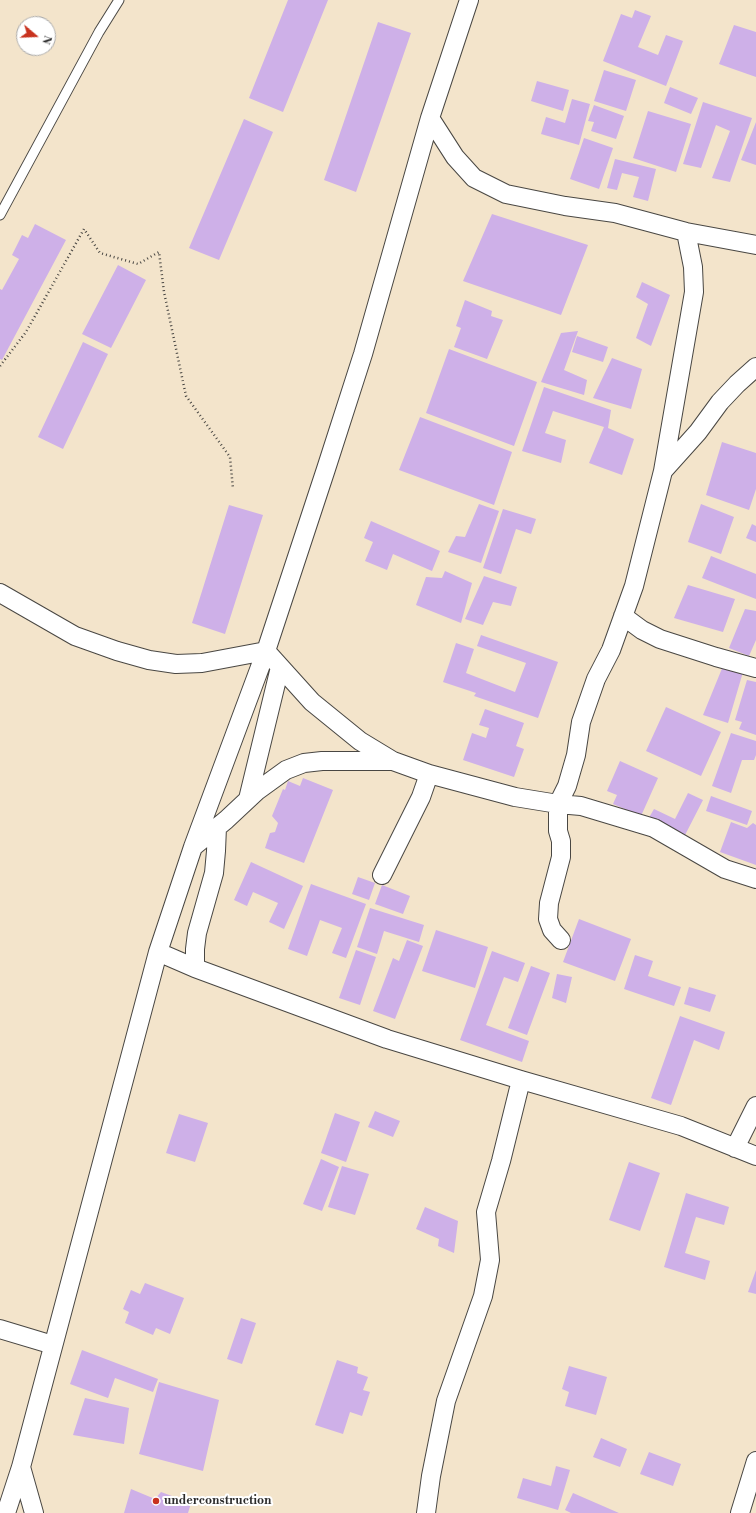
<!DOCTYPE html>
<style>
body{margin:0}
#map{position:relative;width:756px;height:1513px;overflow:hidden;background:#f3e4cb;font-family:"Libre Bodoni",serif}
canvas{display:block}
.north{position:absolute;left:16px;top:16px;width:40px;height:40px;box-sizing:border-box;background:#fff;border:1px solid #aaa;border-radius:50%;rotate:109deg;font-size:11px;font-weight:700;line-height:16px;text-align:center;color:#2b2b2b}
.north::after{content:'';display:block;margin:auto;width:14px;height:18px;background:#c8321e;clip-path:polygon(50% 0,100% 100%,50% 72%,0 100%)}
</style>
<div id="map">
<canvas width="756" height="1513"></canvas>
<div class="north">N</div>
</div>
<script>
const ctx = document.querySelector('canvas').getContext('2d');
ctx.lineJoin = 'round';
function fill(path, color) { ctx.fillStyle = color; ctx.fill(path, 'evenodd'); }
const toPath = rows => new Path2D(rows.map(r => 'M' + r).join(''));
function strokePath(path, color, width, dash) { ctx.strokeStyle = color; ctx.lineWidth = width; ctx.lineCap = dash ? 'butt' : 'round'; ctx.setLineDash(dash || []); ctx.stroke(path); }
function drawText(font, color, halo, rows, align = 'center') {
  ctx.font = font + ' "Libre Bodoni",serif'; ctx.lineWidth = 4; ctx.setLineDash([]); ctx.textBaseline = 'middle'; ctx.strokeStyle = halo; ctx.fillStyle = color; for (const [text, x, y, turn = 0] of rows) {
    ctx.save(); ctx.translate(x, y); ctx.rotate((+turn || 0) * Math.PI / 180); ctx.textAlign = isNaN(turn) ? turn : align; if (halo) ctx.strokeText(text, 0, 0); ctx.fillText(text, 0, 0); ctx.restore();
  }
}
fill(toPath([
 [288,0,328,0,283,112,249,98],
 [635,10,651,16,638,47,658,55,666,35,683,41,666,86,603,61,621,14,632,18],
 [378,22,411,33,356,192,324,180],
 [734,25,756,32,756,77,719,64],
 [604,70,636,80,626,111,594,101],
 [537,81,569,90,563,111,531,101],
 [670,87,698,98,691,114,664,103],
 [572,99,590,104,579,145,541,134,546,117,565,123],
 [703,102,752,118,730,182,712,178,730,131,716,125,701,168,683,164],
 [594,105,624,116,616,139,591,131,594,122,588,121],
 [648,111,691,124,676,172,633,158],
 [244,119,273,132,219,260,189,248],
 [756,122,756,165,741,160],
 [584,138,613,148,599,189,570,179],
 [615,159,656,169,648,201,633,197,639,177,622,173,617,190,607,188],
 [492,214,588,245,561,315,463,281],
 [35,224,66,240,2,360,0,359,0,289,2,290,19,259,12,255,22,235,28,238],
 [118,265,146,280,111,348,82,334],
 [642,282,670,295,651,346,636,338,648,304,636,297],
 [465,300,492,311,491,316,503,320,487,359,454,347,461,328,456,326],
 [578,331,564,370,587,380,584,395,541,382,561,333],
 [577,336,608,347,603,362,572,352],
 [83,342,108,354,63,449,38,437],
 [449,349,537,382,514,446,426,413],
 [612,358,642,369,631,409,593,398],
 [544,387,611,410,608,428,634,439,622,475,589,463,604,427,553,411,545,433,566,440,561,463,522,451],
 [420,417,512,452,494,505,399,470],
 [722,442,756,453,756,489,749,510,706,495],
 [479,504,499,511,481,563,448,552,456,536,465,537],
 [701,504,734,517,721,554,688,542],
 [229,505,263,515,225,634,192,623],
 [503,509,536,519,531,534,516,529,501,574,483,568],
 [371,521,440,551,432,571,393,554,387,570,365,561,373,542,364,538],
 [752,524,756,526,756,542,746,538],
 [711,556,756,574,756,599,702,578],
 [445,571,472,583,461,623,416,605,426,577,442,578],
 [484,576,517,587,511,606,493,602,483,625,465,619],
 [688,585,735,599,723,632,674,618],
 [745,609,756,611,756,640,749,656,729,648],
 [481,635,558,662,538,718,474,696,476,693,443,682,456,643,474,649,466,673,515,692,526,663,477,646],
 [723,666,743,672,728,723,703,715],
 [747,680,756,682,756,735,739,729,742,722,735,720],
 [666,707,721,732,701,776,646,751],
 [485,709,524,723,516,746,524,749,514,777,463,760,472,733,486,738,489,728,479,725],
 [731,733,756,741,756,755,754,760,742,760,731,793,712,786],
 [620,761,658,778,641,816,613,804,617,795,607,791],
 [303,778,333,790,304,863,265,848,270,833,275,832,278,823,272,816,283,789,285,790,288,781,300,786],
 [688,793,703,800,683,839,647,821,654,809,675,819],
 [711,796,752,811,747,825,706,811],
 [731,822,747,828,753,823,756,825,756,865,720,852],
 [251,862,303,886,284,929,269,922,278,903,253,892,247,906,234,900],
 [358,877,375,883,369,900,352,894],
 [311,884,366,904,346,958,332,953,342,928,320,920,307,956,288,949],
 [382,885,410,896,403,914,375,904],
 [370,908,424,925,419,942,384,931,377,954,357,947],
 [579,919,631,939,615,981,563,962],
 [436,930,488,947,475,988,422,971],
 [407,940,423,946,395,1019,373,1011,393,958,399,961],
 [356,950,376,957,360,1005,339,998],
 [492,951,525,963,518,982,504,977,486,1025,529,1041,522,1062,460,1040],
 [635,955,653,961,648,976,681,987,674,1006,624,989],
 [531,966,550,973,527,1035,508,1028],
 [557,974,572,977,566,1003,552,998],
 [689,987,716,995,710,1012,684,1004],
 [680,1016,725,1032,719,1050,694,1040,671,1105,651,1098],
 [375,1111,400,1121,393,1137,368,1127],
 [335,1113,360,1122,346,1162,321,1153],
 [179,1114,208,1123,195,1162,166,1153],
 [321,1159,339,1167,322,1211,303,1204],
 [629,1162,660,1173,640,1231,609,1220],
 [342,1166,369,1174,355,1215,328,1207],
 [686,1193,729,1207,724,1225,696,1217,685,1253,710,1261,705,1280,664,1267],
 [425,1207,458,1221,454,1253,438,1246,439,1239,416,1229],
 [756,1270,756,1294,748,1292],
 [145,1283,184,1298,170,1334,156,1328,153,1335,125,1323,129,1312,123,1309,131,1290,140,1294],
 [241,1318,256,1323,242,1364,227,1359],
 [82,1350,158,1379,153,1392,115,1378,108,1398,70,1384],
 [337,1360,358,1367,357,1373,368,1377,363,1390,370,1392,362,1416,350,1412,343,1434,315,1425],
 [569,1366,607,1377,596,1415,565,1406,569,1392,562,1389],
 [159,1382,219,1400,203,1471,139,1454],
 [85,1398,129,1408,124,1444,73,1435],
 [601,1438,627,1449,620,1467,593,1457],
 [649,1452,681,1464,673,1486,640,1474],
 [556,1466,570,1470,558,1510,517,1498,523,1478,551,1486],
 [131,1489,155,1499,161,1492,191,1503,188,1513,124,1513],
 [573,1493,619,1513,571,1513,565,1510]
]), '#ceb0e8');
const lane = toPath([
 [0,215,99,32,119,0]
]);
const street = toPath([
 [430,118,455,157,474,178,506,194,565,206,615,213,686,232,756,245],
 [663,471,698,432,720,402,737,384,756,367],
 [0,593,75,636,117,651,149,660,176,664,202,663,266,651,312,702,360,741,393,761,429,774,515,797,558,804,567,786,576,755,581,722,596,679,611,650,634,586,663,471,694,292,693,267,686,232],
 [623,616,642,630,660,639,716,657,756,668],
 [248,799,280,667],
 [193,847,226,820,257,791,286,770,304,763,322,761,392,761],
 [382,875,421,797,429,774],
 [561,940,552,930,548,919,549,903,561,857,561,841,558,831,558,804,581,806,654,828,725,869,756,879],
 [158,952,195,968,387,1039,521,1080,681,1126,756,1156],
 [195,968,195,949,197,933,214,873,216,851,217,827],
 [735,1148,756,1106],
 [0,1329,53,1345],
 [21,1467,34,1513],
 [6,1513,21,1467,158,952,193,847,266,651,326,469,363,354,430,118,469,0],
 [426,1513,431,1476,446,1401,483,1296,490,1260,486,1212,501,1161,521,1080],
 [740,1513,756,1461]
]);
strokePath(lane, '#494743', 11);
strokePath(street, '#494743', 20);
strokePath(toPath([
 [0,366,26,332,84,229,100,253,138,264,159,252,164,292,186,396,230,457,233,489]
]), '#494743', 2.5, [1, 3]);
strokePath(lane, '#fff', 9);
strokePath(street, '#fff', 18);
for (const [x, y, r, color] of [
 [156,1501,4,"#c8321e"]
]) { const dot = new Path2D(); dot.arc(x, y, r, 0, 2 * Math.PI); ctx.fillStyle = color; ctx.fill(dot); strokePath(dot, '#fff', 1.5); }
drawText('bold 12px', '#2b2b2b', '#fff', [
 ["underconstruction",164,1501]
], 'left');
</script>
